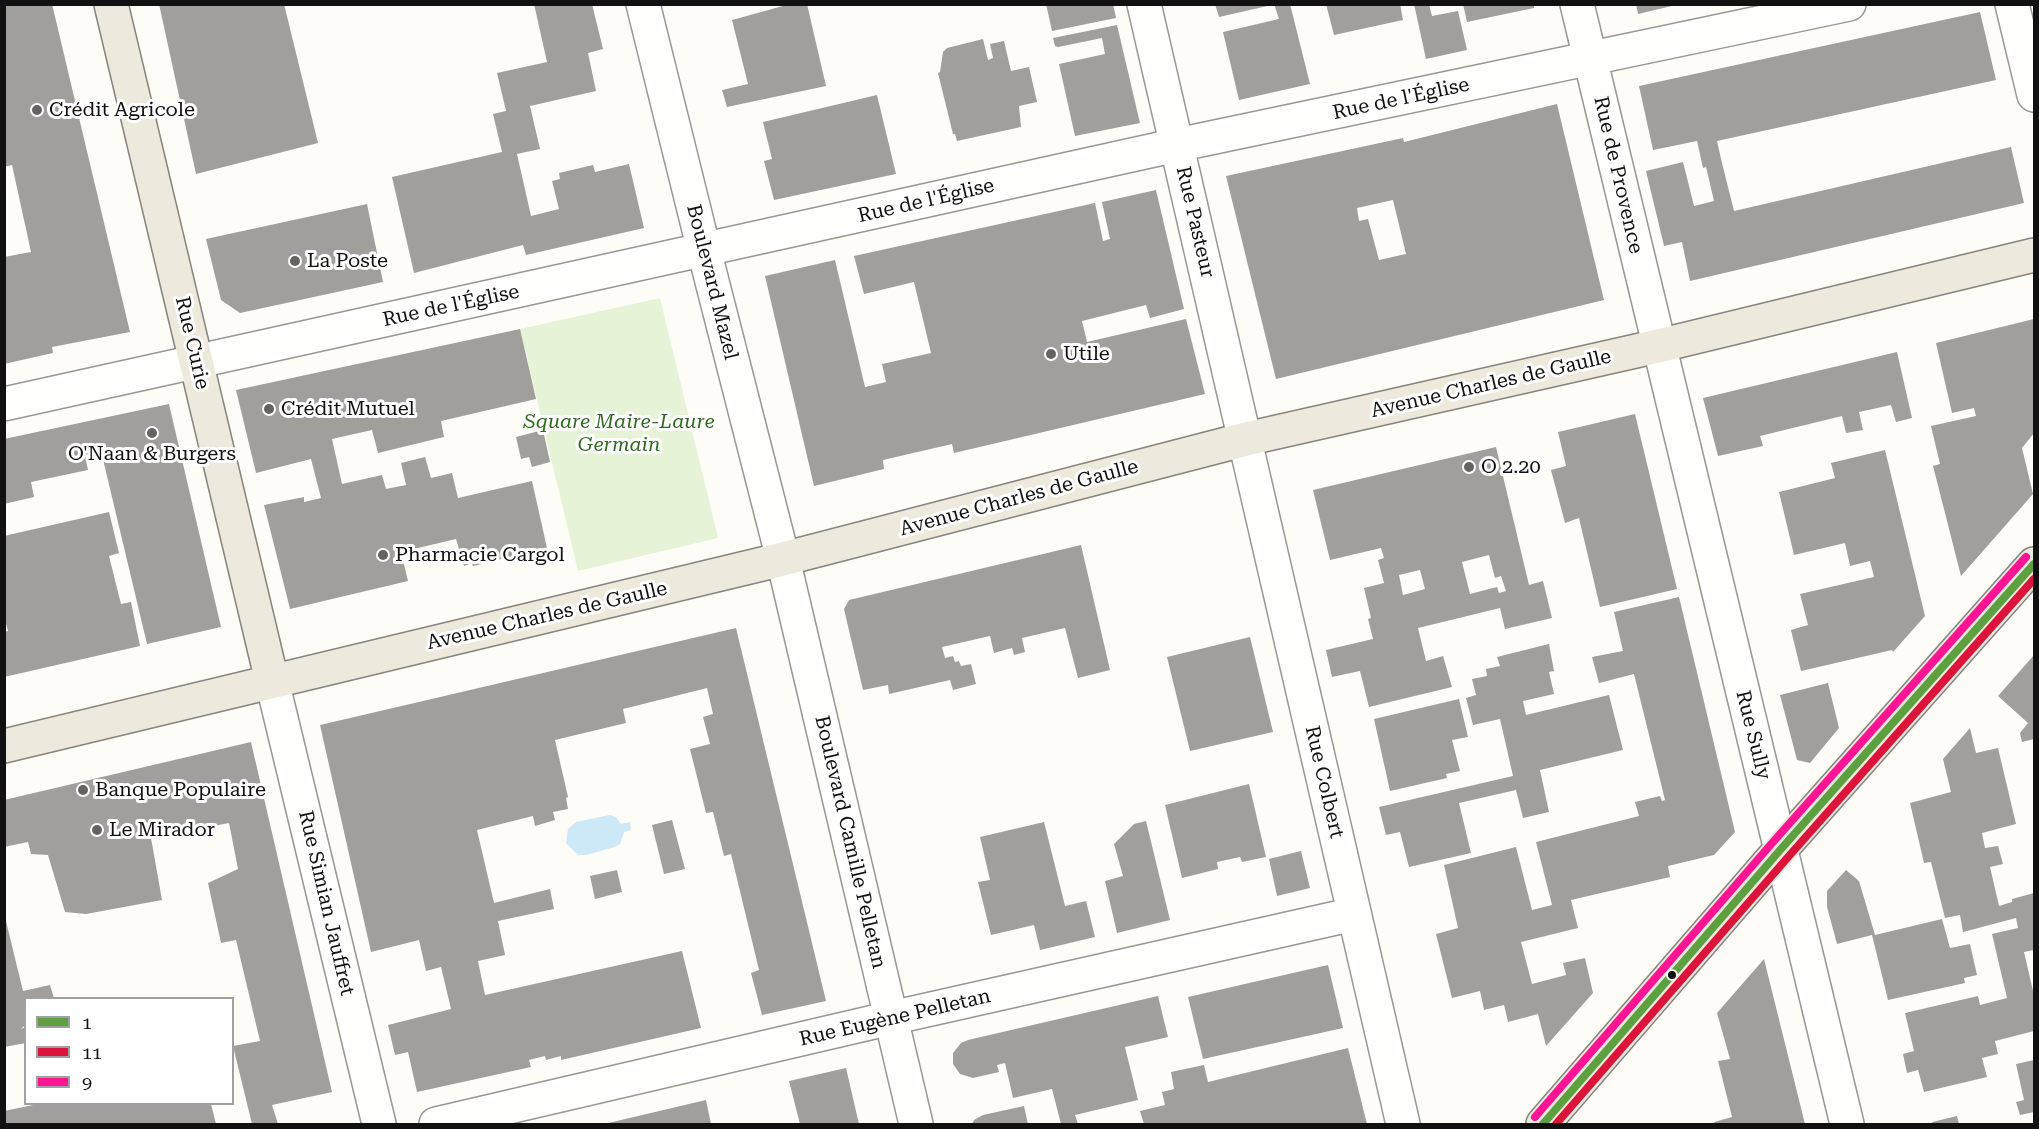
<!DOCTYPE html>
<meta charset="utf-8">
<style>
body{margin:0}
#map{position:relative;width:2039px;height:1129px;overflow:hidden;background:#fdfcf7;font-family:"Roboto Serif",serif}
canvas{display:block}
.frame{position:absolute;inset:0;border:6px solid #111;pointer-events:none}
.legend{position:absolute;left:24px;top:997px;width:210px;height:108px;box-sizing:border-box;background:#fff;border:2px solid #a0a0a0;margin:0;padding:8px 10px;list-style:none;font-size:18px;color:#111}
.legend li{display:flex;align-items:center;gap:12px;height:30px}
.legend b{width:30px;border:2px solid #a0a0a0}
</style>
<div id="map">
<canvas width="2039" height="1129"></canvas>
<div class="frame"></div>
<ul class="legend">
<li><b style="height:8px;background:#5da040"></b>1</li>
<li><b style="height:8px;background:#dc143c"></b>11</li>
<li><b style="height:8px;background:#ff1493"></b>9</li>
</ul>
</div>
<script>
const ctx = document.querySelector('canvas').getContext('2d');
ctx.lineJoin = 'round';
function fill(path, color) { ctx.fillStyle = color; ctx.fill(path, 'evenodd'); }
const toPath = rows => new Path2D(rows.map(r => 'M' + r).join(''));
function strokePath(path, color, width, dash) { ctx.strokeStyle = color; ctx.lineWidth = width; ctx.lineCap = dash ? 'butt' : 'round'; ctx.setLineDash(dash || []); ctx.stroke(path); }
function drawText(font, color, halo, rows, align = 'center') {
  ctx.font = font + ' "Roboto Serif",serif'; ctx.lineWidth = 6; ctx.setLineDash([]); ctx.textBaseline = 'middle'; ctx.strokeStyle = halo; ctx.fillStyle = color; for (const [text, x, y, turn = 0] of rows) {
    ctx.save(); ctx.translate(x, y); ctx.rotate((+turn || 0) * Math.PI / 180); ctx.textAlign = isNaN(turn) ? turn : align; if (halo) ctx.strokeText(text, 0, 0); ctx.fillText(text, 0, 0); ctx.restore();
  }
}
fill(toPath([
 [660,298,718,538,578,571,520,329]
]), '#e7f3d7');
fill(toPath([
 [610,815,616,817,621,824,630,822,631,830,624,832,620,844,615,847,586,855,578,855,566,843,568,829,576,822]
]), '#cde8f7');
fill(toPath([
 [4,4,52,4,130,332,52,347,53,353,4,364,4,257,31,252,12,165,4,167],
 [159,4,284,4,318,143,196,174],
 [534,4,592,4,603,49,588,53,596,91,530,106,540,149,517,154,531,216,559,209,552,181,560,179,559,173,593,165,595,172,629,164,644,228,526,255,523,245,414,273,392,177,502,152,493,114,506,111,497,73,547,62],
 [790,4,807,4,826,86,727,107,722,90,748,84,732,20],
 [1046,4,1113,4,1116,18,1052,31],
 [1215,4,1272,4,1272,5,1219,17],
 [1274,4,1290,4,1310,84,1239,100,1223,32,1279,19],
 [1326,4,1400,4,1403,20,1334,35],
 [1414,4,1429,4,1432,16,1458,11,1467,50,1426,59],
 [1463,4,1534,4,1534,8,1467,22],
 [1636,4,1676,4,1676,5,1638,14],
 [1980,12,1996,80,1717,141,1722,163,1734,211,2011,147,2024,203,1690,281,1682,242,1664,246,1646,171,1683,162,1694,206,1714,201,1706,167,1703,168,1697,141,1653,150,1639,86],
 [1117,25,1140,123,1075,136,1059,64,1105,54,1102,38,1058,47,1055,46,1053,38],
 [983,39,988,60,993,58,990,44,1004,41,1011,71,1029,67,1037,102,1019,106,1021,127,957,141,955,134,953,134,938,73,940,72,943,52,947,48],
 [877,95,896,174,774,200,764,161,772,159,763,122],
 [1557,104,1604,300,1276,379,1226,176,1403,138,1404,142],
 [1393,200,1406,254,1379,260,1368,219,1359,221,1357,208],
 [1156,190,1184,309,1150,318,1146,305,1082,321,1087,342,1186,319,1205,394,954,453,952,444,883,460,884,469,814,486,765,276,835,260,865,387,886,382,882,364,931,353,914,282,864,294,854,256,1095,203,1103,241,1110,239,1102,202],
 [367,204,383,282,240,313,221,300,206,239],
 [2034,319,2034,433,2022,448,2033,494,1961,576,1933,466,1940,464,1931,426,1976,416,1974,408,1952,413,1936,343],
 [520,329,536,399,441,421,444,437,378,453,372,430,332,439,342,484,382,475,386,489,406,485,401,463,425,457,431,478,452,473,458,498,532,481,547,548,473,566,472,563,464,566,456,539,401,552,408,581,290,609,264,505,304,497,304,502,321,498,311,459,256,473,236,390],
 [1897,352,1912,418,1896,422,1891,405,1859,412,1863,430,1846,433,1842,416,1760,436,1763,446,1718,456,1703,398],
 [169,404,221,627,147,644,101,451,85,455,88,470,31,482,34,497,4,504,4,439],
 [1635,414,1677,589,1600,607,1579,518,1565,523,1551,470,1566,466,1558,432],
 [543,430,550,462,532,467,529,457,521,459,516,437],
 [1496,447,1529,585,1543,581,1552,618,1505,629,1500,608,1418,628,1426,661,1443,656,1452,687,1369,707,1360,671,1332,677,1326,650,1373,639,1368,619,1371,618,1364,588,1384,583,1378,560,1384,558,1381,548,1330,560,1313,490],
 [1489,555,1495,578,1501,576,1506,591,1499,593,1497,587,1470,594,1462,562],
 [1420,570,1425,589,1403,595,1399,575],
 [1885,450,1925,616,1893,652,1892,650,1801,671,1791,630,1808,625,1800,594,1874,577,1870,561,1850,566,1845,543,1794,555,1779,492,1835,478,1831,463],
 [109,512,119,553,109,556,121,604,131,602,140,646,4,677,4,632,8,631,4,616,4,536],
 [1081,545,1110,670,1078,678,1065,628,1022,638,1025,652,1014,655,1012,648,994,653,990,636,942,647,945,658,953,656,955,662,959,661,961,666,971,664,976,684,953,690,950,680,889,694,888,685,863,690,844,609,849,600],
 [1679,597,1735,832,1714,855,1668,866,1670,877,1571,900,1578,928,1521,942,1532,984,1566,975,1563,963,1585,958,1593,993,1546,1046,1538,1014,1508,1022,1504,1005,1484,1010,1480,991,1452,998,1436,934,1458,928,1444,865,1516,847,1532,910,1552,905,1536,842,1639,816,1635,802,1660,796,1662,801,1665,800,1634,674,1599,683,1592,657,1623,651,1614,612],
 [736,628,826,1001,762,1015,751,973,759,970,731,854,724,856,713,812,706,813,690,749,710,744,703,717,713,714,707,688,623,709,626,723,555,740,568,797,566,798,568,809,553,812,555,820,535,826,533,816,477,830,494,903,550,889,554,909,498,921,505,955,478,961,485,995,682,951,701,1028,561,1060,561,1056,546,1060,545,1056,529,1060,531,1067,417,1092,408,1052,395,1055,388,1025,451,1009,441,967,426,971,419,940,371,952,320,725],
 [1250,637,1273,732,1190,751,1167,657],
 [1549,644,1554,671,1549,672,1554,694,1523,701,1526,715,1609,695,1623,750,1540,770,1549,812,1523,818,1516,790,1459,803,1471,853,1409,867,1400,832,1386,835,1379,807,1513,776,1500,719,1473,725,1466,698,1476,695,1472,679,1487,676,1486,669,1500,666,1497,657],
 [2034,655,2034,739,2022,742,2020,733,2028,723,1998,696],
 [1828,683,1839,728,1810,763,1797,760,1780,695],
 [1459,699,1468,737,1452,740,1460,771,1446,774,1447,778,1390,791,1374,719],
 [1970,728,1976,753,1998,748,2016,824,1982,833,1985,848,1998,846,2003,864,1990,867,1999,906,2012,902,2012,899,2034,893,2034,950,2024,952,2034,995,2034,1031,1995,1041,1998,1054,1982,1058,1987,1077,1924,1092,1918,1070,1907,1073,1903,1054,1914,1051,1905,1013,1978,996,1980,1005,2007,998,1992,934,2018,928,2016,918,1963,932,1960,915,1945,918,1931,862,1924,863,1910,803,1951,792,1943,759],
 [251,742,332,1092,272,1105,278,1124,252,1124,233,1046,260,1041,236,940,221,943,208,883,238,869,229,823,151,838,162,900,86,914,65,912,48,855,31,854,28,842,4,847,4,800],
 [1249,784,1266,857,1242,862,1240,857,1217,862,1218,869,1182,878,1165,805],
 [672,820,685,869,664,874,652,825],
 [1146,821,1170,920,1117,933,1105,881,1123,876,1114,844,1134,824],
 [1044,822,1065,906,1086,901,1095,937,1040,950,1034,925,991,935,978,882,990,880,980,837],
 [1301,851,1310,888,1277,896,1269,859],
 [617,870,622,892,595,899,590,876],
 [1846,870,1859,881,1875,935,1942,919,1950,948,1970,944,1977,975,1964,978,1965,983,1888,1000,1872,935,1837,944,1827,907,1827,891],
 [4,913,23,991,50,985,54,998,26,998,26,1024,21,1029,26,1027,26,1043,4,1047],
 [1764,959,1805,1124,1715,1124,1714,1122,1732,1117,1718,1061,1730,1059,1717,1013],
 [1328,965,1343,1028,1203,1059,1188,997],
 [1158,996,1168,1037,1125,1047,1138,1100,1075,1115,1078,1124,1061,1124,1052,1089,1013,1098,1005,1063,997,1065,999,1072,973,1078,960,1074,953,1064,953,1053,961,1043,968,1040],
 [1348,1048,1367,1124,1144,1124,1140,1111,1165,1105,1162,1092,1174,1089,1171,1072,1204,1065,1208,1082],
 [2034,1060,2034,1112,2020,1115,2016,1102,2024,1100,2016,1064],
 [846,1068,859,1124,800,1124,789,1081],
 [706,1100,711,1124,604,1124],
 [38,1104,211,1104,216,1124,4,1124,4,1111],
 [1024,1106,1028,1124,972,1124,974,1120,983,1115],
 [1957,1116,1959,1124,1933,1124,1932,1122]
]), '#a19f9c');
const minor = toPath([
 [643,4,704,250,783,559,916,1124],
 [1144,4,1403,1124],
 [1577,4,1847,1124],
 [2012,4,2034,95],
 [4,404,1177,145,1849,4],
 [272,681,379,1124],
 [436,1124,891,1018,1354,914]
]);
const major = toPath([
 [111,4,272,681],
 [4,746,783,559,1246,439,1658,346,2034,255],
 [1543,1124,1781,849,2034,564]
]);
strokePath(minor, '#979795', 36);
strokePath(major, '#858482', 36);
strokePath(minor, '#fffffe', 33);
strokePath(major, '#ede9dc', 33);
strokePath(toPath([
 [1543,1124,1781,849,2034,564]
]), '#5da040', 8);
strokePath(toPath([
 [1556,1124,1789,856,2034,579]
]), '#dc143c', 8);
strokePath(toPath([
 [1535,1117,1773,842,2026,557]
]), '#ff1493', 8);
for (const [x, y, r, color] of [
 [37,110,6,"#646362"],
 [295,261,6,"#646362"],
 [1051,354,6,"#646362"],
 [269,409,6,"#646362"],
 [152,433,6,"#646362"],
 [1469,467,6,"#646362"],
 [383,555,6,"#646362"],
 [83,790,6,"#646362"],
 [97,830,6,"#646362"],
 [1672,975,5,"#111"]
]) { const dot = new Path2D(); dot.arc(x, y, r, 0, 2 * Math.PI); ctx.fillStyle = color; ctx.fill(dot); strokePath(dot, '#fff', 2); }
drawText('20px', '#111', '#fff', [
 ["Rue de l'Église",1401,99,-12],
 ["Rue de Provence",1618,175,77],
 ["Rue de l'Église",926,201,-13],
 ["Rue Pasteur",1195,222,77],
 ["Boulevard Mazel",712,282,76],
 ["Rue de l'Église",451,306,-12],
 ["Rue Curie",192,343,77],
 ["Avenue Charles de Gaulle",1491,384,-13],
 ["Avenue Charles de Gaulle",1019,498,-15],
 ["Avenue Charles de Gaulle",547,616,-13],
 ["Rue Sully",1753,735,76],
 ["Rue Colbert",1324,782,77],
 ["Boulevard Camille Pelletan",850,842,77],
 ["Rue Simian Jauffret",326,903,77],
 ["Rue Eugène Pelletan",895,1018,-13]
]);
drawText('20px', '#111', '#fff', [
 ["Crédit Agricole",49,110],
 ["La Poste",307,261],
 ["Utile",1063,354],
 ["Crédit Mutuel",281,409],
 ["O'Naan & Burgers",152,454,"center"],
 ["O 2.20",1481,467],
 ["Pharmacie Cargol",395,555],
 ["Banque Populaire",95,790],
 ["Le Mirador",109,830]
], 'left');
drawText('italic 20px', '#2f6b1f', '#fff', [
 ["Square Maire-Laure",619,422],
 ["Germain",619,445]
]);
</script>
